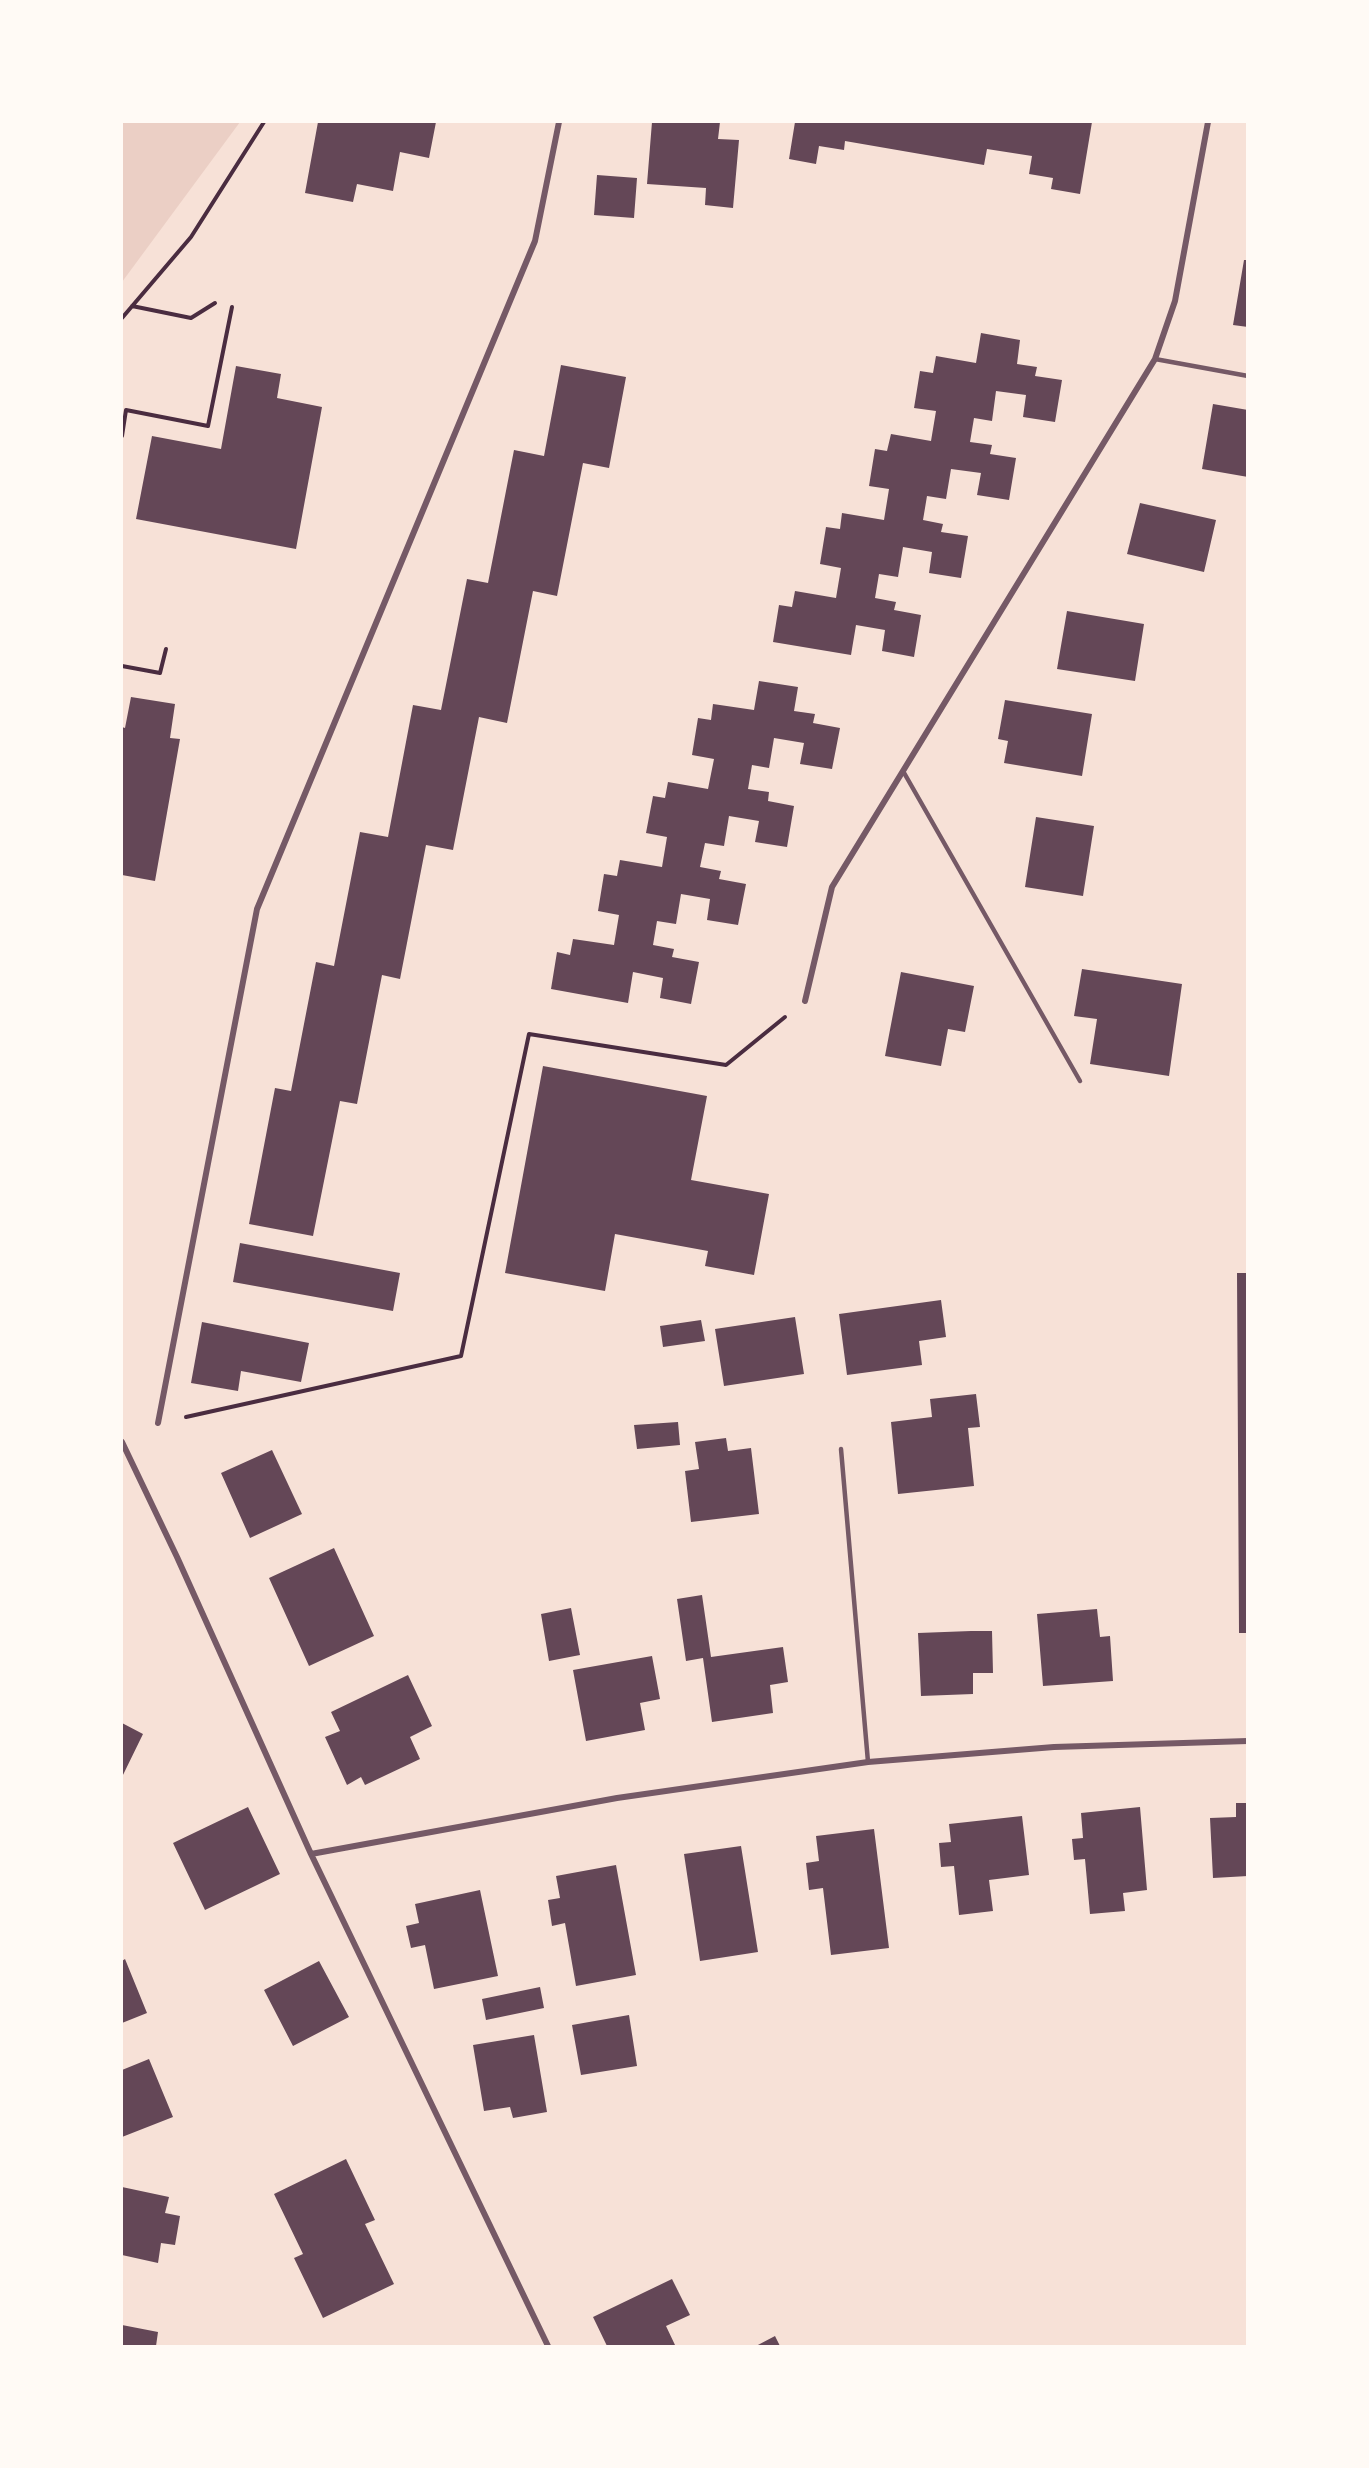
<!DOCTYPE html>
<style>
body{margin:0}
#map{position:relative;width:1369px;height:2468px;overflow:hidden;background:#f7e1d7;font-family:"PT Sans",sans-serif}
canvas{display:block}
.frame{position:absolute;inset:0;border:123px solid #fffaf5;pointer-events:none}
</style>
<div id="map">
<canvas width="1369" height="2468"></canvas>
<div class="frame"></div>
</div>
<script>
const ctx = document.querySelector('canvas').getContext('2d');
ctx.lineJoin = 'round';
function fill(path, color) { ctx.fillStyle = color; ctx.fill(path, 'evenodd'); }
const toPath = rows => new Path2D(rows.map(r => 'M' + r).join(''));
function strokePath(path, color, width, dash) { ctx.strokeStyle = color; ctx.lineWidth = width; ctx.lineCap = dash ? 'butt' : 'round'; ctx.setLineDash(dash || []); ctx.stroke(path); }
fill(toPath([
 [122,122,240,122,122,282]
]), '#ebcfc5');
fill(toPath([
 [318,122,436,122,429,158,400,152,393,191,357,184,353,202,305,193],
 [652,122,720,122,718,139,739,140,733,208,705,205,706,188,647,184],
 [795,122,1092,122,1080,194,1051,189,1053,178,1029,174,1032,156,987,149,984,165,845,141,844,150,819,146,816,164,789,159],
 [597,175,637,178,634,218,594,215],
 [1244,260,1248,260,1248,327,1233,325],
 [981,333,1020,340,1017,364,1037,367,1035,376,1062,380,1055,422,1023,417,1026,395,996,391,992,421,974,418,970,442,992,445,990,454,1016,458,1009,500,977,495,981,473,951,469,946,499,927,496,923,520,943,524,941,532,968,536,961,578,929,573,932,552,903,547,898,577,879,574,875,598,896,602,894,610,921,615,914,657,882,651,885,630,856,625,851,655,773,642,779,605,792,607,795,591,836,598,841,568,820,564,826,527,840,529,842,513,884,520,889,489,869,486,875,449,887,451,891,434,931,441,936,411,914,408,920,371,933,373,936,356,976,363],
 [561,365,626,377,609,468,583,463,557,596,533,591,507,723,479,717,453,850,426,845,400,979,382,975,357,1104,340,1101,313,1236,249,1224,275,1088,291,1091,316,962,334,966,360,832,388,837,413,705,441,710,467,579,488,583,514,450,544,456],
 [236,366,281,374,277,398,322,407,296,549,136,519,152,436,221,449],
 [1213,404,1248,410,1248,477,1202,469],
 [1140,503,1216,520,1204,572,1127,554],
 [1067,611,1144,624,1135,681,1057,669],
 [759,681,798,687,794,711,815,714,813,723,840,728,832,769,800,764,804,743,774,738,769,768,752,765,748,789,769,792,768,801,794,806,787,847,755,842,759,821,729,816,724,846,705,843,700,867,721,871,719,879,746,884,738,925,707,920,710,899,681,894,676,924,657,921,653,945,674,949,672,957,699,962,691,1004,660,998,663,978,633,972,628,1003,551,989,557,952,570,955,573,939,614,945,619,915,598,911,604,874,617,876,620,860,662,867,667,837,646,833,653,796,665,798,668,782,708,789,714,759,692,755,698,718,711,720,713,704,754,710],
 [131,697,175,704,170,738,180,739,155,881,122,875,122,727,125,728],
 [1005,700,1092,714,1082,776,1004,763,1008,741,998,739],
 [1036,817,1094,826,1083,896,1025,887],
 [1082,969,1182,984,1169,1076,1090,1064,1097,1019,1074,1016],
 [901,972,974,986,965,1032,948,1029,941,1066,885,1056],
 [543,1066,707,1096,691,1180,769,1194,754,1275,705,1266,708,1251,615,1234,605,1291,505,1273],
 [240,1243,400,1273,393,1311,233,1282],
 [1237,1273,1248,1273,1248,1633,1239,1633],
 [941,1300,946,1337,919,1341,922,1365,847,1375,839,1314],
 [795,1317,804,1374,724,1386,715,1329],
 [701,1320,705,1341,663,1347,660,1326],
 [202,1322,309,1343,301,1382,241,1371,238,1391,191,1383],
 [976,1394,980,1427,968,1428,974,1486,898,1494,891,1422,932,1417,930,1399],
 [678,1422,680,1445,637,1449,634,1425],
 [726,1438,728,1451,751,1448,759,1514,691,1522,685,1471,699,1469,695,1442],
 [272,1450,302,1514,250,1538,221,1473],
 [334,1548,374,1636,309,1666,269,1578],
 [702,1595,711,1657,783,1647,788,1682,770,1685,773,1713,712,1722,703,1658,686,1661,677,1599],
 [571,1608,580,1655,549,1661,541,1614],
 [1097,1609,1100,1637,1110,1636,1113,1681,1043,1686,1037,1614],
 [971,1631,992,1631,993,1673,973,1673,973,1694,921,1696,918,1633],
 [652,1656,660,1699,640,1703,645,1730,586,1741,573,1670],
 [408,1675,432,1726,410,1737,420,1759,365,1785,361,1777,347,1785,325,1737,340,1731,331,1712],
 [122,1723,143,1734,122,1777],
 [1236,1803,1248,1803,1248,1876,1213,1878,1210,1818,1236,1817],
 [248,1807,280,1874,205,1910,173,1843],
 [1140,1807,1147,1890,1123,1893,1125,1911,1090,1914,1085,1859,1074,1860,1072,1839,1083,1838,1081,1813],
 [1022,1816,1029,1875,989,1880,993,1911,959,1915,954,1866,941,1867,939,1843,951,1842,949,1824],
 [874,1829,889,1948,831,1955,823,1888,809,1890,806,1863,819,1861,816,1836],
 [741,1846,758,1952,700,1961,684,1854],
 [616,1865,636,1975,576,1986,565,1923,552,1926,548,1900,560,1898,556,1876],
 [480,1890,498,1976,434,1989,425,1945,411,1948,406,1926,419,1923,415,1904],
 [125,1959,147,2013,122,2023,122,1961],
 [319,1961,349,2017,293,2046,264,1990],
 [540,1987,544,2008,486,2020,482,1999],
 [629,2015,637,2066,581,2075,572,2025],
 [534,2035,547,2112,513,2118,510,2107,484,2111,473,2045],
 [149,2059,173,2117,122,2137,122,2070],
 [346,2159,375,2220,365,2224,394,2284,323,2318,294,2258,303,2254,274,2194],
 [122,2187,169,2197,165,2213,180,2216,175,2245,161,2243,158,2263,122,2255],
 [672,2279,690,2315,666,2326,675,2345,607,2346,593,2317],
 [122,2325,158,2332,156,2346,122,2346],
 [775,2336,780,2346,756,2346]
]), '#644757');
strokePath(toPath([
 [132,306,191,318,215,303],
 [122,318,191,237,264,122],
 [122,436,126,410,208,426,232,307],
 [122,666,160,673,166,649],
 [186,1417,461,1356,529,1034,726,1065,785,1017]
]), '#4a2c40', 4);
strokePath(toPath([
 [1155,359,1248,376],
 [903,771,1080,1081],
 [841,1449,868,1762]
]), '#755966', 4.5);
strokePath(toPath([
 [805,1001,832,887,1155,359,1175,301,1208,122],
 [158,1423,257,909,535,241,559,122],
 [122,1442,177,1557,311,1854,548,2346],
 [311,1854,617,1798,868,1762,1054,1747,1248,1741]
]), '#755966', 6);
</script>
